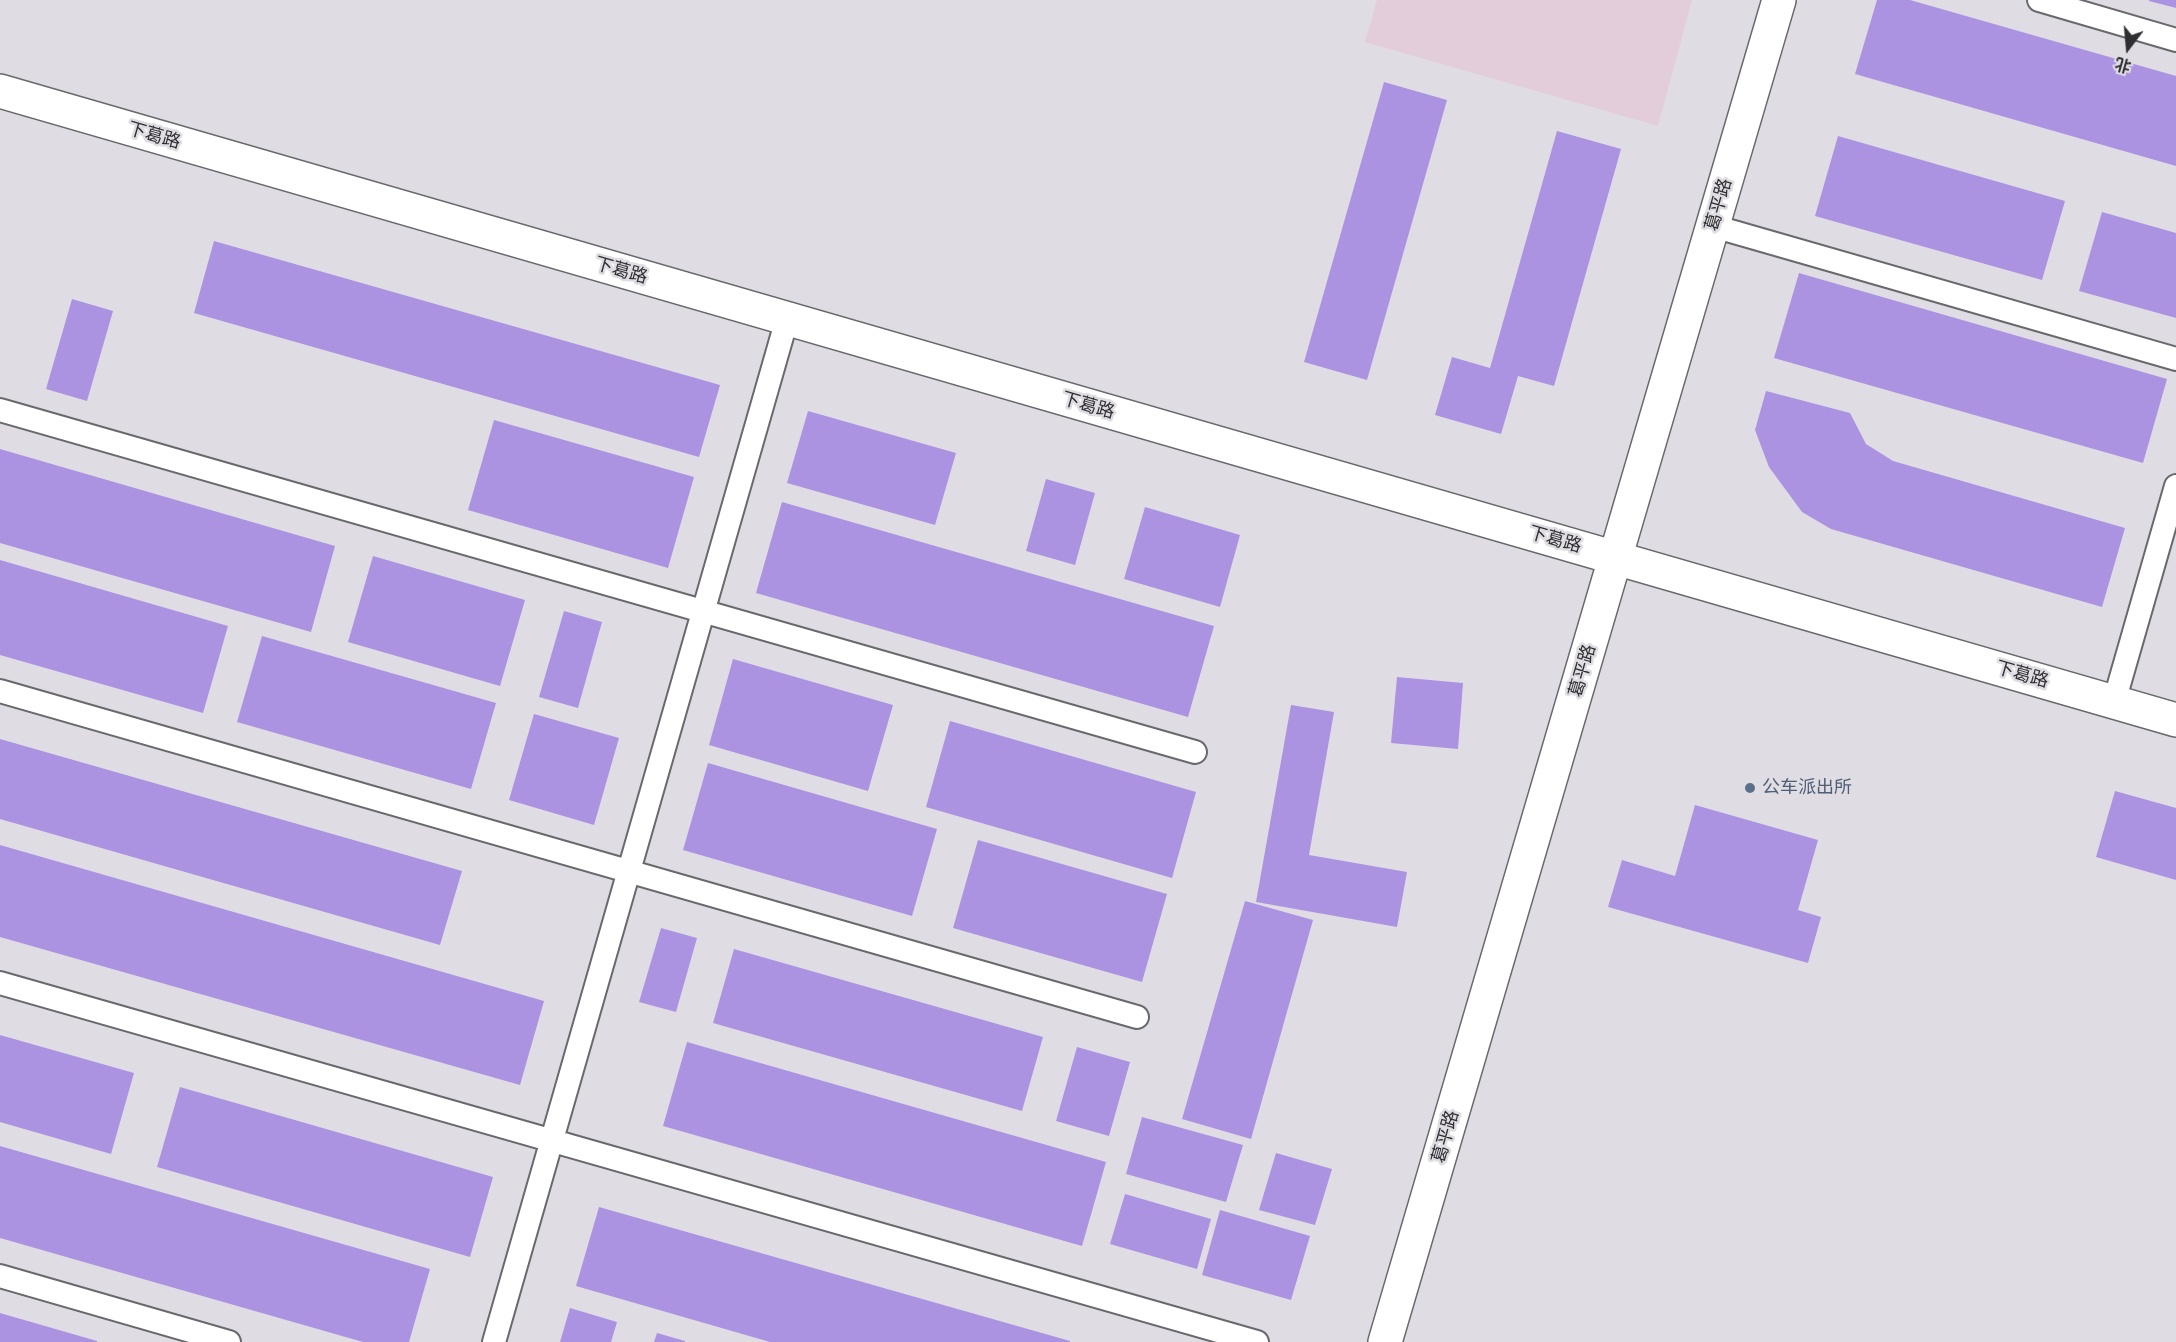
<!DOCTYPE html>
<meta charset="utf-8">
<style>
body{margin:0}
#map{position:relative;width:2176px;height:1342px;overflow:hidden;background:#dfdde3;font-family:"Libre Baskerville","Noto Sans SC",serif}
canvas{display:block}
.north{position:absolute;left:2098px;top:18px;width:60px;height:60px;-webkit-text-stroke:4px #dfdde3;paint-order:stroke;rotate:196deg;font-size:16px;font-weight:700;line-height:24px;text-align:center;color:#2f2e30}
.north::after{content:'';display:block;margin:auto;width:21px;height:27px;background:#2f2e30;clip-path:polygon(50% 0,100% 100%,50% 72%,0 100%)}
</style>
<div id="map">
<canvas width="2176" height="1342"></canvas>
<div class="north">北</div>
</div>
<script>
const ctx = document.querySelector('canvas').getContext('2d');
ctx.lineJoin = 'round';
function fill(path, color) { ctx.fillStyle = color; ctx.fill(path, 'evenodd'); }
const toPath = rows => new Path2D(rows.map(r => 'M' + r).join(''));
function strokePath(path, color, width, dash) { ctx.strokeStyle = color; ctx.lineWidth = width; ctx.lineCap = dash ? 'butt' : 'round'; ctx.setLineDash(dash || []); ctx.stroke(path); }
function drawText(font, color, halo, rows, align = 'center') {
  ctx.font = font + ' "Libre Baskerville","Noto Sans SC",serif'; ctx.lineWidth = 5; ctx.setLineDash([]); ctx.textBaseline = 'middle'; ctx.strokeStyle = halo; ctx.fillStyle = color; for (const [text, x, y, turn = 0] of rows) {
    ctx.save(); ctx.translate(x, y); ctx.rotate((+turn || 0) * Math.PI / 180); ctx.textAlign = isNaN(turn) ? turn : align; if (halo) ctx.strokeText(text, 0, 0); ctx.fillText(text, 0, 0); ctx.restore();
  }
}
fill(toPath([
 [1377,0,1692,0,1658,126,1365,42]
]), '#e3cddb');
fill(toPath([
 [1877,0,1910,0,2176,76,2176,166,1855,74],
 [2149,0,2176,0,2176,8,2149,1],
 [1384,82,1447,100,1367,380,1304,362],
 [1557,131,1621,149,1554,386,1518,376,1501,434,1435,415,1452,357,1490,368],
 [1838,136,2065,201,2042,280,1815,216],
 [2102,212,2176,233,2176,318,2079,291],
 [214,241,720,385,699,457,194,313],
 [1799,273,2167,379,2143,463,1774,358],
 [72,299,113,311,87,401,46,389],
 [1766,391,1850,413,1866,444,1893,461,2125,528,2102,607,1831,529,1802,512,1769,467,1755,430],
 [808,411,956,453,935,525,787,483],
 [494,420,694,477,668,568,468,510],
 [0,449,335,546,311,632,0,543],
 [1046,479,1095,493,1075,565,1026,551],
 [782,502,1214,626,1188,717,756,593],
 [1145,507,1240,535,1220,607,1124,579],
 [373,556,525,600,500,686,348,642],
 [0,560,228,626,203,713,0,655],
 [564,611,602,622,578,708,539,697],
 [262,636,496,703,471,789,237,722],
 [733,659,893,705,868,791,709,745],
 [1397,677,1463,683,1458,749,1391,743],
 [1291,705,1334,712,1309,855,1407,872,1397,927,1256,902],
 [534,714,619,738,594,825,509,800],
 [950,721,1196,792,1172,878,926,807],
 [0,739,462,871,440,945,0,819],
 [708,763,937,829,912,916,683,850],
 [2115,791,2176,808,2176,880,2096,857],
 [1695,805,1818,840,1798,910,1821,917,1808,963,1608,907,1622,860,1675,876],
 [978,840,1167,894,1142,982,953,928],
 [0,845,544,1001,520,1085,0,937],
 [1245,901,1313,920,1251,1139,1182,1119],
 [661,928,697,938,676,1012,639,1002],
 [734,949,1043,1037,1022,1111,713,1023],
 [0,1035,134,1073,111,1154,0,1122],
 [687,1042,1106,1162,1082,1246,663,1126],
 [1077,1047,1130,1062,1109,1136,1056,1121],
 [180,1087,493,1177,470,1257,157,1167],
 [1142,1117,1243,1145,1226,1202,1126,1174],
 [0,1146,430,1269,409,1342,363,1342,0,1238],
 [1276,1153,1332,1169,1315,1225,1259,1210],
 [1125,1194,1211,1219,1197,1269,1110,1244],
 [599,1207,1070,1341,1070,1342,770,1342,576,1286],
 [1220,1210,1310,1236,1291,1300,1202,1275],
 [570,1308,617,1322,611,1342,560,1342],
 [0,1313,97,1341,97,1342,0,1342],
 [657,1333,685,1341,685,1342,654,1342]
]), '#ab93e1');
const lane = toPath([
 [2039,0,2176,40],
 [1713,226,2176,359],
 [0,410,1195,752],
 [0,691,1137,1017],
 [2114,702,2176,486],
 [0,983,1257,1342],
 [0,1276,229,1342],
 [494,1342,787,319]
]);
const street = toPath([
 [0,91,2176,720],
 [1385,1342,1779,0]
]);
strokePath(lane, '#69686d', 26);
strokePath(street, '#69686d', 36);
strokePath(lane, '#fff', 22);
strokePath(street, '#fff', 33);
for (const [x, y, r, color] of [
 [1750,788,6,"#5c6f8a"]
]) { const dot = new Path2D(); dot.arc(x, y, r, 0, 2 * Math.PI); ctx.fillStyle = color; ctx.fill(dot); strokePath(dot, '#dfdde3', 2); }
drawText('18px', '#2f2e30', '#dfdde3', [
 ["下葛路",154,136,16],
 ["葛平路",1719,205,-74],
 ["下葛路",621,271,16],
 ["下葛路",1088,406,16],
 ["下葛路",1555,540,16],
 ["葛平路",1583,671,-74],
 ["下葛路",2022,675,16],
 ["葛平路",1446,1137,-74]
]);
drawText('18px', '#4e5e75', '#dfdde3', [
 ["公车派出所",1762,788]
], 'left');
</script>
